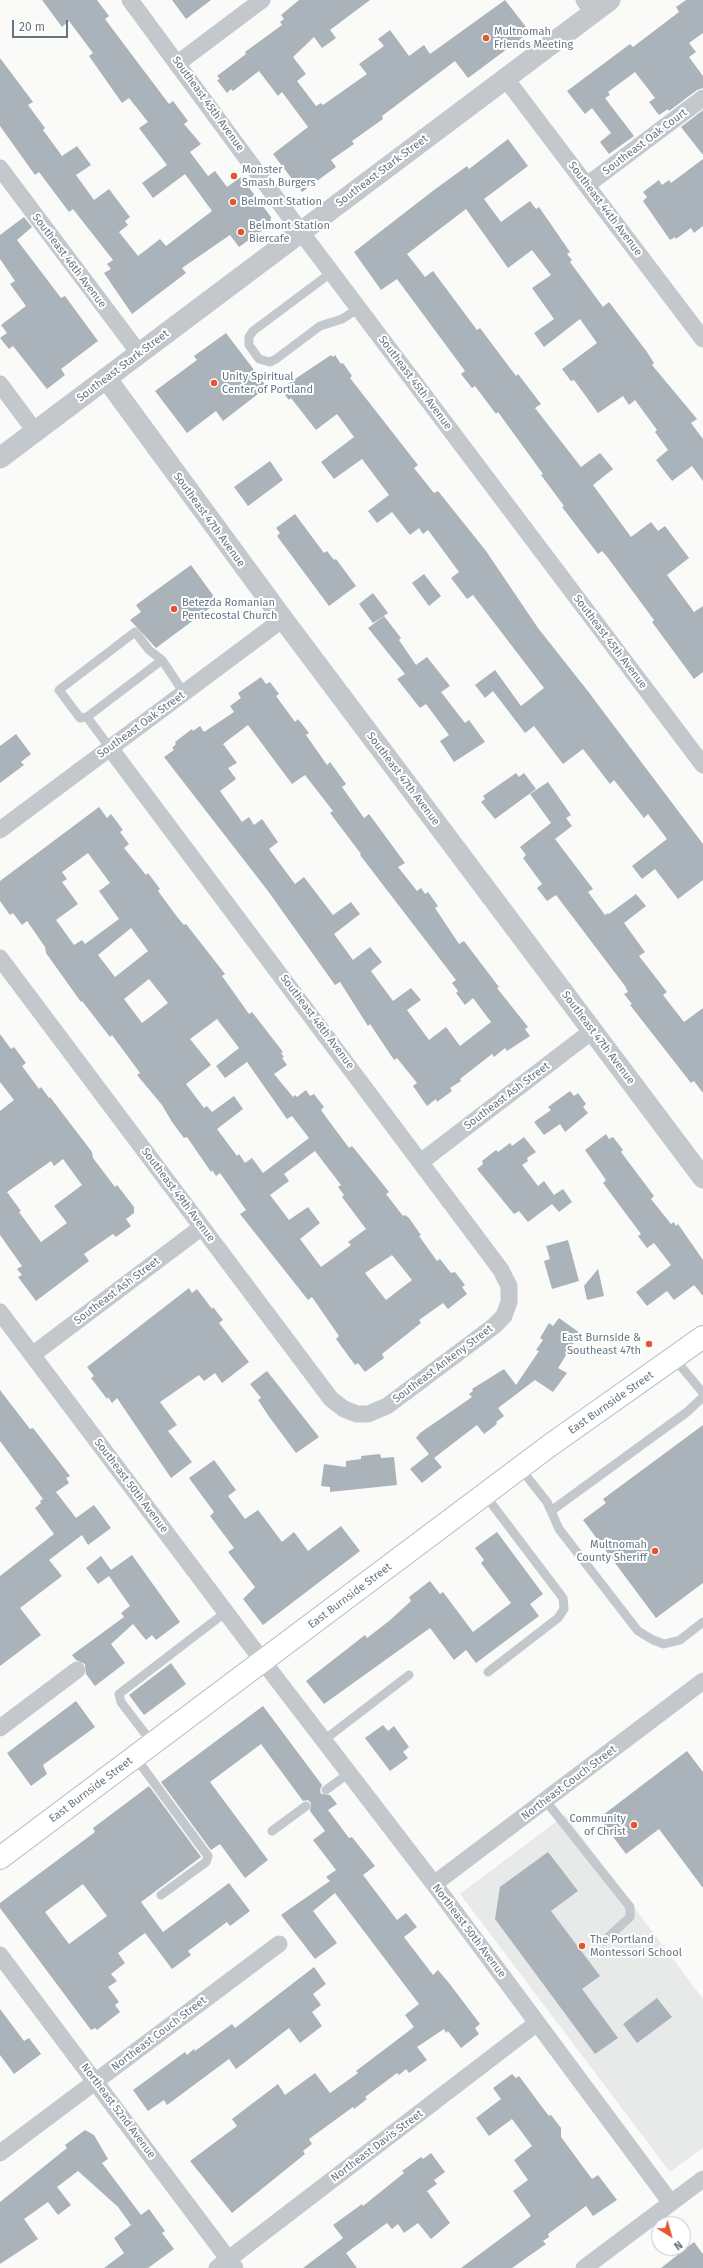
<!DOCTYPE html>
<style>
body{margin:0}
#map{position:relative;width:703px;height:2268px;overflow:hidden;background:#fafaf8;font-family:"Fira Sans",sans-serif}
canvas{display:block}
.north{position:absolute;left:651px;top:2216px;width:40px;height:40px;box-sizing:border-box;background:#fff;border:1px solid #c1c8cd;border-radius:50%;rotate:143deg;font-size:11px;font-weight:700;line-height:16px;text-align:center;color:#657683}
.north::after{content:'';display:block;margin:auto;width:14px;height:18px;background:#e4572e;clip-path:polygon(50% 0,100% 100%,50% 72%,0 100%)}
.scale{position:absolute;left:12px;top:20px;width:56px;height:18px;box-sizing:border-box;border:2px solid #657683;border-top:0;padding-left:5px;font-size:12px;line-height:14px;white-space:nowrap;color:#657683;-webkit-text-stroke:3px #fff;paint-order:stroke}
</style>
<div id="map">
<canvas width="703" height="2268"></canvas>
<div class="north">N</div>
<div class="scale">20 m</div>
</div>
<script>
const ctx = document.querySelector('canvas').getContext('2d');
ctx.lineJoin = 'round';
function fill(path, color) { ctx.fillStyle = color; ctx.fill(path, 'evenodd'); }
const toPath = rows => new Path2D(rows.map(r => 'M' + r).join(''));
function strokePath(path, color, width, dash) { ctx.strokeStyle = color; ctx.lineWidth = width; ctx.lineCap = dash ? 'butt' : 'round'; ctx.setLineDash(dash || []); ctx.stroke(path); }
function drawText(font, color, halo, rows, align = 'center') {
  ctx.font = font + ' "Fira Sans",sans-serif'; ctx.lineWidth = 4; ctx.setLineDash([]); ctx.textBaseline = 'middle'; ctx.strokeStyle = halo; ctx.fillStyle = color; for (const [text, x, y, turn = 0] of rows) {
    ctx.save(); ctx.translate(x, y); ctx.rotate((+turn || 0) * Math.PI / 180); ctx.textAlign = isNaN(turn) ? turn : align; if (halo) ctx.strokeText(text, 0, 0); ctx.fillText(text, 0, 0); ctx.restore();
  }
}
fill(toPath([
 [565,1815,703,1999,703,2148,670,2172,460,1894]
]), '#e8e9e9');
fill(toPath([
 [42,0,97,0,109,16,105,19,132,55,169,104,173,101,188,121,184,124,201,144,190,152,208,176,215,171,227,187,241,177,271,217,270,225,239,247,230,235,182,268,186,273,132,314,104,273,111,269,107,264,113,260,73,209,69,212,39,172,35,175,0,126,0,58,33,102,28,105,45,128,43,130,62,156,77,146,91,165,76,175,94,200,109,189,130,217,125,221,128,225,119,232,138,256,160,239,166,246,212,211,185,174,153,198,142,183,167,165,139,128,148,122,129,98,122,103,89,56,93,53,69,21,62,27],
 [172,0,211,0,186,19],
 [299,0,370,0,330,30,336,38,322,48,314,37,293,57,306,74,297,81,316,106,321,103,323,105,367,74,359,64,384,46,378,39,390,30,409,56,424,45,430,54,505,0,530,32,468,78,455,61,382,116,383,119,352,141,354,144,331,160,336,167,302,192,273,154,308,127,282,92,278,96,259,71,233,91,231,89,227,93,217,80,220,79,217,76,246,54,245,52,282,25,280,22,284,19,281,15],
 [686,0,703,0,703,33,689,43,696,52,689,57,703,76,703,88,697,90,669,111,668,109,659,115,649,102,655,98,635,72,608,92,610,95,605,98,634,136,609,154,600,142,611,133,592,108,585,114,567,91,630,44,633,47,679,12,676,7],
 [703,110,703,155,681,127],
 [508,139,528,166,484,199,501,222,530,201,536,209,539,207,570,252,567,254,572,260,570,262,603,307,609,302,647,352,654,363,652,365,697,419,691,423,703,439,703,481,692,466,672,481,656,460,668,450,655,432,657,430,635,400,629,405,623,396,598,413,574,380,571,381,562,369,597,343,580,319,544,347,534,333,554,319,532,288,551,275,532,250,508,268,466,209,407,254,425,277,433,271,477,330,480,328,516,376,518,374,541,404,535,408,581,467,600,453,613,469,593,485,631,537,651,522,658,531,665,526,689,558,667,575,694,612,703,606,703,672,694,679,652,622,654,620,608,558,602,551,598,554,562,507,564,506,541,475,543,474,498,412,496,414,475,386,472,388,461,374,465,371,397,279,381,290,354,252,434,190,467,166,469,169],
 [703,159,703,226,694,233,691,228,676,239,675,237,670,240,643,201,647,197,643,192,659,180,662,185,669,180,671,183],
 [24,217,32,227,17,240,61,298,65,296,98,341,61,369,65,375,47,389,13,346,9,349,0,338,7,333,1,325,26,306,10,284,15,281,0,259,0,235],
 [226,333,267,387,223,421,216,411,187,433,155,391,197,360,194,356],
 [331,355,333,357,335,355,341,364,343,363,352,376,350,378,418,465,414,468,434,493,438,491,486,551,538,628,587,690,703,844,703,880,678,899,655,869,642,879,632,866,667,839,648,814,644,818,614,780,610,784,583,749,563,764,534,726,525,733,493,691,485,698,475,685,495,670,521,706,544,688,473,595,467,599,451,578,459,572,428,530,423,534,419,528,410,535,392,512,377,523,368,511,389,495,362,459,334,479,321,462,354,437,337,414,316,430,291,398,289,400,280,389],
 [270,461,283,480,248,506,234,487],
 [295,514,324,553,327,551,334,560,336,559,356,586,329,606,277,536,280,533,276,528],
 [191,565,218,602,156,648,130,620,141,612,136,605],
 [424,574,441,596,429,606,412,583],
 [373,593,388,613,373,623,359,604],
 [384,616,401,638,399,640,416,665,427,657,450,686,441,692,465,723,469,720,485,742,454,762,440,741,449,735,426,704,420,708,397,679,405,674,368,628],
 [261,677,266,684,270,682,279,694,276,696,295,722,298,719,309,733,306,735,327,765,330,762,346,784,342,787,364,818,369,814,405,863,398,867,417,891,421,888,425,894,428,892,438,906,435,908,459,944,464,941,499,987,497,988,528,1027,525,1029,530,1036,507,1051,505,1048,494,1057,492,1054,460,1079,461,1081,450,1088,452,1091,437,1102,436,1099,427,1106,413,1086,417,1083,397,1058,394,1060,370,1024,368,1026,340,982,335,985,268,891,164,757,174,750,172,748,176,744,175,742,192,729,193,731,200,726,204,732,234,712,230,706,241,698,238,693],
 [248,725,292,784,305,775,333,811,330,813,361,854,360,855,456,980,452,983,458,991,456,993,465,1005,473,998,491,1022,460,1046,446,1027,429,1040,407,1010,421,1000,411,988,393,1001,371,971,382,962,370,947,353,960,334,934,360,914,351,902,333,915,304,877,295,884,269,849,278,842,262,819,254,825,249,817,242,822,220,791,236,779,228,768,237,763,223,744],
 [16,734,31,754,21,762,24,765,0,783,0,746],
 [516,773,519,777,524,773,536,789,495,819,481,802,485,799,483,796],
 [548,782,571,815,566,818,572,826,555,839,593,889,588,892,605,915,608,913,609,914,636,894,646,906,624,923,645,952,639,956,667,992,663,995,684,1022,703,1008,703,1093,694,1081,691,1083,630,1005,632,1004,624,994,628,992,625,986,556,895,547,901,537,888,542,884,523,858,526,855,520,847,551,823,530,794],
 [99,807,107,818,111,814,123,830,120,832,129,844,124,848,146,875,148,873,160,889,158,891,178,918,184,925,186,924,225,974,222,976,249,1014,252,1012,283,1052,281,1053,284,1057,282,1058,287,1065,274,1074,293,1097,295,1095,297,1097,306,1090,310,1096,314,1094,324,1107,321,1110,326,1117,349,1148,352,1146,378,1178,389,1192,386,1194,403,1216,405,1215,409,1218,421,1235,419,1236,437,1261,440,1259,451,1273,455,1272,465,1285,462,1287,467,1294,448,1309,443,1303,419,1320,421,1323,382,1354,384,1358,365,1372,358,1363,355,1365,336,1339,339,1336,312,1297,308,1300,240,1214,246,1210,220,1173,216,1176,212,1170,211,1172,187,1137,184,1138,172,1122,162,1105,137,1075,140,1073,112,1035,110,1037,82,1001,81,1002,46,953,45,947,27,921,22,925,13,913,10,915,0,901,0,881],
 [88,853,110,883,99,891,119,919,85,944,82,940,74,945,56,920,78,904,62,882,67,879,62,872],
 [131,928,148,951,115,977,98,955],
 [149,979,168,1003,142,1023,124,999],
 [217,1019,239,1048,216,1066,225,1078,247,1062,287,1119,292,1116,309,1138,263,1173,252,1158,245,1163,239,1154,237,1156,217,1129,243,1109,234,1096,212,1112,207,1106,204,1108,186,1084,211,1065,190,1039],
 [315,1151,341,1185,338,1187,344,1195,342,1197,366,1229,348,1242,351,1245,321,1267,300,1239,320,1223,308,1207,289,1220,270,1195,289,1181,284,1174],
 [392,1255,412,1280,386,1300,365,1273],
 [0,1034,11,1049,14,1047,26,1063,22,1066,39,1089,41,1087,49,1098,50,1097,92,1152,93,1158,115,1187,117,1185,134,1207,134,1213,126,1219,131,1226,116,1237,113,1234,84,1254,89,1261,36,1301,18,1277,22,1275,17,1269,22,1266,0,1235,0,1111,14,1100,0,1082],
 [63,1159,82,1185,54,1206,67,1223,41,1242,19,1212,21,1211,7,1192,51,1161,54,1166],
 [570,1091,574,1096,578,1093,586,1104,583,1107,588,1113,565,1132,560,1124,544,1135,534,1122,551,1110,548,1107],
 [606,1134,609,1139,613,1137,623,1150,621,1152,654,1196,651,1199,671,1224,674,1222,676,1226,678,1224,703,1260,703,1296,694,1285,674,1300,667,1291,647,1306,636,1292,671,1265,654,1243,647,1248,638,1236,641,1234,603,1183,606,1180,585,1150],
 [524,1137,536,1152,527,1158,528,1161,522,1165,538,1186,544,1181,554,1195,563,1189,572,1202,559,1212,552,1204,528,1222,519,1211,514,1214,477,1169,483,1164,482,1161,496,1150,498,1152,510,1143,512,1146],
 [568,1240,579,1281,552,1289,544,1261,550,1259,546,1246],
 [598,1269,604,1296,587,1300,584,1286],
 [189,1288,192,1293,197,1289,212,1309,213,1307,223,1320,219,1323,249,1362,222,1383,215,1373,204,1381,199,1375,160,1402,177,1425,168,1431,192,1462,171,1478,117,1398,112,1403,108,1397,107,1399,91,1378,94,1376,87,1367],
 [559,1318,580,1333,558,1368,567,1373,553,1392,535,1380,498,1408,504,1416,496,1422,497,1424,484,1434,477,1425,434,1458,442,1467,422,1483,410,1469,429,1454,416,1438,420,1433,472,1397,469,1394,473,1391,472,1389,504,1369,516,1385,539,1351,536,1350,543,1340,540,1338,549,1323,553,1326],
 [267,1371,319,1437,296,1453,270,1418,258,1400,261,1398,250,1384],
 [0,1390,30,1429,33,1428,70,1476,66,1478,69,1483,56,1492,76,1518,94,1505,111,1528,88,1545,82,1535,49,1560,62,1576,20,1608,41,1635,0,1666,0,1576,54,1534,35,1508,41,1503,40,1501,43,1499,0,1441],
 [703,1425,703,1583,656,1618,583,1520,606,1503,603,1499],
 [380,1454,381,1458,394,1457,397,1485,330,1492,330,1487,321,1486,324,1464,346,1467,346,1461,361,1459,361,1456],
 [214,1460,236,1490,228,1496,245,1519,258,1510,282,1542,294,1532,308,1551,341,1526,360,1551,263,1625,243,1599,255,1587,228,1552,234,1548,210,1516,214,1512,189,1478],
 [497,1532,543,1594,530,1604,539,1616,476,1663,466,1650,454,1660,430,1628,324,1704,306,1681,365,1635,367,1638,389,1621,411,1601,409,1597,430,1581,440,1594,443,1592,473,1632,511,1603,481,1563,484,1560,475,1548],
 [132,1555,180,1622,156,1640,152,1635,146,1640,133,1624,111,1644,125,1663,95,1686,86,1674,85,1664,76,1660,72,1655,124,1617,121,1613,130,1606,109,1576,98,1584,86,1568,101,1556,111,1570],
 [171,1663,186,1684,144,1715,129,1695],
 [76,1701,95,1727,43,1765,47,1774,31,1786,7,1753],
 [263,1706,322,1785,320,1790,321,1794,330,1795,337,1804,328,1810,349,1838,352,1837,375,1866,363,1875,397,1920,406,1913,417,1927,404,1937,433,1975,438,1970,449,1983,480,2024,475,2028,479,2034,461,2048,448,2031,446,2033,444,2029,417,2047,427,2060,409,2073,406,2069,399,2075,397,2073,365,2097,367,2099,354,2109,353,2107,309,2139,312,2144,303,2151,305,2154,232,2213,190,2161,237,2126,232,2119,278,2084,285,2095,315,2073,330,2093,358,2073,356,2071,414,2027,405,2015,419,2004,335,1893,313,1911,337,1943,315,1959,281,1915,330,1881,326,1877,336,1870,313,1840,325,1831,310,1811,311,1803,308,1800,303,1801,261,1744,210,1782,268,1860,245,1878,220,1844,211,1850,161,1782],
 [383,1725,388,1731,394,1726,409,1747,403,1752,408,1758,390,1771,365,1738],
 [687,1751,703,1772,703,1888,659,1829,626,1854,599,1818],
 [149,1786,201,1857,141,1902,163,1932,229,1883,250,1911,230,1926,227,1922,188,1951,191,1955,172,1969,145,1933,118,1953,125,1963,111,1974,117,1981,108,1987,119,2002,115,2005,120,2012,97,2030,95,2028,91,2030,0,1908,0,1903,95,1832,93,1828],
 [83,1884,107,1916,69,1944,45,1912],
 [548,1852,578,1891,551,1911,600,1976,582,1989,618,2038,595,2054,495,1919,500,1887],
 [314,1967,326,1984,313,1994,321,2005,312,2012,322,2026,300,2043,289,2028,236,2069,229,2059,167,2105,164,2100,148,2111,133,2090,185,2052,187,2055,194,2049,195,2051,232,2024,235,2028],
 [657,1998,672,2017,637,2043,623,2024],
 [0,2009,24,2041,29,2038,41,2054,14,2074,0,2055],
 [512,2074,516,2078,519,2076,542,2107,549,2116,551,2115,561,2128,561,2137,592,2179,598,2175,617,2200,593,2216,586,2206,548,2234,549,2237,543,2241,546,2244,512,2268,461,2268,531,2216,513,2191,528,2180,514,2160,532,2146,512,2119,489,2136,476,2118,501,2099,493,2088],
 [85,2130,94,2135,108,2159,102,2163,141,2215,149,2209,165,2231,162,2233,174,2249,148,2268,104,2268,124,2253,114,2238,131,2225,118,2207,78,2171,57,2187,71,2205,58,2215,48,2202,24,2219,38,2239,0,2264,0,2202,67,2148,65,2145],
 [431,2153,445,2172,434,2180,437,2184,427,2191,450,2223,431,2239,418,2223,404,2233,398,2224,392,2229,387,2223,346,2253,357,2268,303,2268,343,2238,333,2225,362,2204,363,2206,404,2173,402,2171,421,2157,423,2159],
 [694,2242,703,2254,703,2268,661,2268]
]), '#aab3b9');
const secondary = toPath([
 [0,1858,549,1446,703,1337]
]);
strokePath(secondary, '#b3babf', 24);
strokePath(toPath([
 [332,272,253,331,249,337,249,345,259,359,270,362,276,359,320,326,342,319,359,308],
 [162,660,87,717,80,718,59,690,135,632,149,650,162,660,184,693],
 [87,717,110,748],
 [674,1358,703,1393],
 [520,1468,547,1502,559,1529,638,1631,653,1640,664,1644,680,1640,703,1622],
 [485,1495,563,1598,564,1609,558,1618,488,1672],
 [551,1511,687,1412,703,1397],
 [324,1740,409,1675],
 [153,1744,121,1702,119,1694,226,1612],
 [135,1757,208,1856,206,1862,161,1895],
 [326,1790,349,1773],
 [545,1800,630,1907,630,1917,604,1941],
 [272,1831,306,1806]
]), '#c3c8cc', 9);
strokePath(toPath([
 [130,0,301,232,703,765],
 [584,0,593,13],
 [178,63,262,0],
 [506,79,703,339],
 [0,168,139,353],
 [587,185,703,98],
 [0,384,35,431],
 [0,830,283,619],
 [0,958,331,1399,344,1409,357,1414,368,1414,387,1406,494,1326,504,1316,509,1302,509,1286,501,1270,110,748],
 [422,1161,592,1031],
 [0,1312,249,1643,434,1884,671,2203],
 [32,1355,202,1227],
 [0,1728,77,1670],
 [434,1884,703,1681],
 [0,1955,235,2268],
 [0,2153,279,1944],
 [217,2268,537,2023],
 [584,2268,703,2179]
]), '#c3c8cc', 17);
strokePath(toPath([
 [106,378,283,619,703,1178],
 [0,458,610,0]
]), '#c3c8cc', 21);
strokePath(secondary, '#fff', 22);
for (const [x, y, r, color] of [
 [486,38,4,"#e4572e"],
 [234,176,4,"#e4572e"],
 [233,202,4,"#e4572e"],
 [241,232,4,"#e4572e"],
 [214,383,4,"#e4572e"],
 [174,609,4,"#e4572e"],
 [649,1344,4,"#e4572e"],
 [655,1551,4,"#e4572e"],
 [634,1825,4,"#e4572e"],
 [582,1946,4,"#e4572e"]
]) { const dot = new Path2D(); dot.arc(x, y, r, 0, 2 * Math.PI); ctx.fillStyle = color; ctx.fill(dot); strokePath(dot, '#fff', 1.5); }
drawText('11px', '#657683', '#fff', [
 ["Multnomah",494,32],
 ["Friends Meeting",494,45],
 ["Monster",242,170],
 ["Smash Burgers",242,183],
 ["Belmont Station",241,202],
 ["Belmont Station",249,226],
 ["Biercafe",249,239],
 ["Unity Spiritual",222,377],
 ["Center of Portland",222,390],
 ["Betezda Romanian",182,603],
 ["Pentecostal Church",182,616],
 ["East Burnside &",641,1338,"right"],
 ["Southeast 47th",641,1351,"right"],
 ["Multnomah",647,1545,"right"],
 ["County Sheriff",647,1558,"right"],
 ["Community",626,1819,"right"],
 ["of Christ",626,1832,"right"],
 ["The Portland",590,1940],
 ["Montessori School",590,1953]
], 'left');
drawText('11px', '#657683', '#fff', [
 ["Southeast 45th Avenue",208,104,54],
 ["Southeast Oak Court",645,142,-37],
 ["Southeast Stark Street",382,171,-37],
 ["Southeast 44th Avenue",605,209,53],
 ["Southeast 46th Avenue",69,261,53],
 ["Southeast Stark Street",123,366,-37],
 ["Southeast 45th Avenue",415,383,53],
 ["Southeast 47th Avenue",209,520,54],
 ["Southeast 45th Avenue",610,642,53],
 ["Southeast Oak Street",141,725,-36],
 ["Southeast 47th Avenue",403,779,53],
 ["Southeast 48th Avenue",317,1022,53],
 ["Southeast 47th Avenue",598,1038,53],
 ["Southeast Ash Street",507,1096,-37],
 ["Southeast 49th Avenue",178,1195,53],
 ["Southeast Ash Street",117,1291,-37],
 ["Southeast Ankeny Street",443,1364,-37],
 ["East Burnside Street",611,1403,-35],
 ["Southeast 50th Avenue",131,1486,53],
 ["East Burnside Street",350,1596,-37],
 ["Northeast Couch Street",569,1783,-37],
 ["East Burnside Street",91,1790,-37],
 ["Northeast 50th Avenue",469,1931,53],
 ["Northeast Couch Street",159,2034,-37],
 ["Northeast 52nd Avenue",118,2111,53],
 ["Northeast Davis Street",377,2146,-37]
]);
</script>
